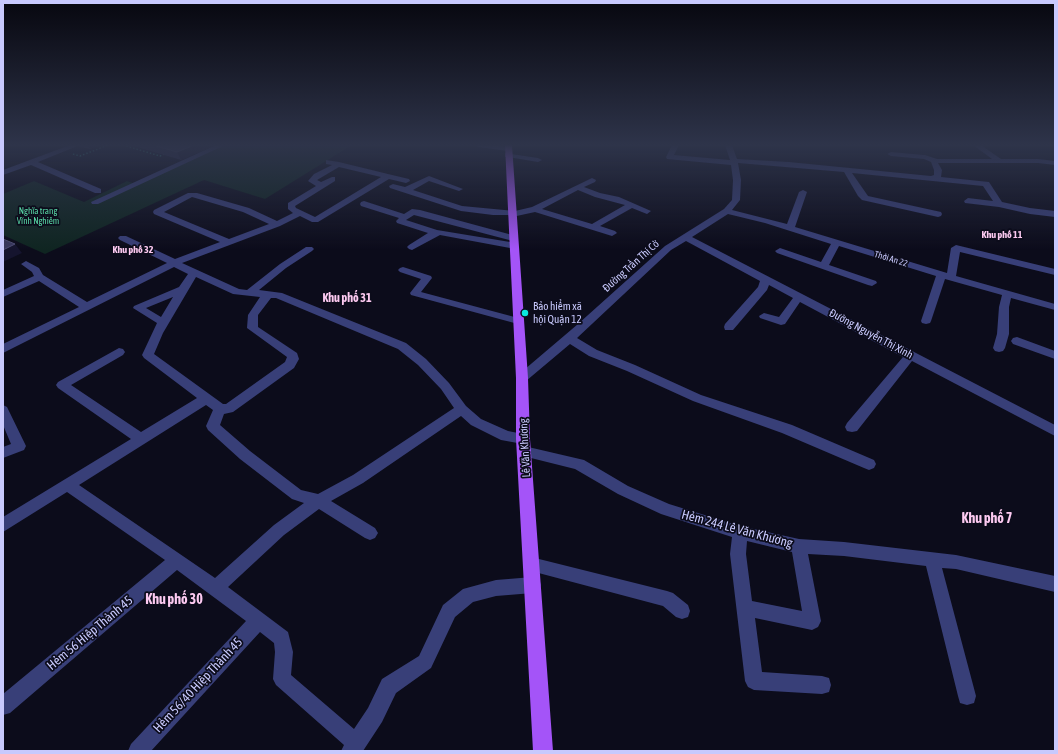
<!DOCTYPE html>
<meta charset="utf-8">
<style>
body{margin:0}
#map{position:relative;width:1058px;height:754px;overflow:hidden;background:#0c0c1b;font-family:"Asap Condensed",sans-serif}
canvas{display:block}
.frame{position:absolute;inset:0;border:4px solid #c8c9fd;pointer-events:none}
</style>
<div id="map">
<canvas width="1058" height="754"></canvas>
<div class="frame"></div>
</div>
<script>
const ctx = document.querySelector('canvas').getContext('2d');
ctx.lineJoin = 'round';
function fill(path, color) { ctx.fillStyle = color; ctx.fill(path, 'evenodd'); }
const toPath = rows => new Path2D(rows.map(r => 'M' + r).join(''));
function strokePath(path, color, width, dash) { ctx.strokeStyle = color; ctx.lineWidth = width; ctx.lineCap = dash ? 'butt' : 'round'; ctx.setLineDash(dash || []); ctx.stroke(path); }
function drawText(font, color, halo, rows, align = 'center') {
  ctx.font = font + ' "Asap Condensed",sans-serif'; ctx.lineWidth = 3.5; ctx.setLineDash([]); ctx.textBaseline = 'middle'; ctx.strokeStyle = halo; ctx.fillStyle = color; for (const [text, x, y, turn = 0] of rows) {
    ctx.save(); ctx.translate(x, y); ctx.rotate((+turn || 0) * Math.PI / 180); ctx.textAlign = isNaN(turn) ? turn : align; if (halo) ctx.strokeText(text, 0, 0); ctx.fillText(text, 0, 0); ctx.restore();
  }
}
fill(toPath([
 [218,145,352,145,265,199,204,180,45,254,3,235,3,194,34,181,84,202,127,181,133,183]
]), '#0f2521');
strokePath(toPath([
 [123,145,160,156,164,154],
 [73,154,80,156,108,145]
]), '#31a890', 1.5, [1.5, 2]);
fill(toPath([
 [70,145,80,145,38,162,101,189,101,193,95,193,31,165,3,175,3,170,70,145],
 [216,145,225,145,98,204,92,204,91,202,216,145],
 [474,145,493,145,508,147,512,149,508,151,478,147,474,145],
 [672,145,679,145,674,155,730,160,725,145,732,145,737,159,789,162,931,176,934,175,934,170,931,162,924,159,891,156,887,154,891,152,925,155,937,159,992,159,973,145,981,145,1001,159,1038,159,1055,161,1055,165,1038,163,938,163,942,170,941,177,989,182,1002,202,1030,208,1055,211,1055,217,1030,214,999,207,965,203,964,201,968,198,993,201,983,186,852,173,868,196,941,212,942,214,941,216,938,217,862,200,858,196,844,172,738,163,741,180,740,200,732,210,787,224,799,192,803,190,807,192,795,227,947,273,951,248,956,245,1055,269,1055,275,960,252,956,276,1055,304,1055,310,1011,298,1009,307,1009,334,1005,348,1003,351,999,352,995,351,993,348,997,334,999,307,1002,295,945,279,931,321,930,323,926,324,922,323,921,321,936,276,839,246,829,265,876,281,877,283,872,286,868,285,777,253,775,251,780,248,821,262,831,244,765,223,728,214,692,237,1055,425,1055,436,912,361,857,431,852,432,847,431,845,427,847,423,903,357,800,302,785,324,781,325,760,318,759,316,764,313,779,317,793,298,769,285,767,290,733,330,725,330,724,327,725,324,758,287,760,281,686,241,671,250,577,338,597,350,635,365,701,395,792,425,874,460,876,464,874,468,869,470,864,468,782,433,693,401,627,371,589,356,570,344,526,381,522,382,518,381,516,378,518,375,578,324,665,246,724,209,732,200,733,180,731,165,667,159,666,157,672,145],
 [505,153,538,158,542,160,538,162,508,157,505,157,505,153],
 [326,160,339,162,388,174,409,179,410,181,406,183,389,179,318,222,312,222,300,216,280,226,182,263,239,289,247,290,280,264,306,247,312,247,314,249,312,251,286,268,259,290,282,293,406,343,426,359,449,383,466,406,481,419,508,431,528,435,530,439,528,443,523,444,501,440,471,425,461,416,363,483,331,501,375,528,378,533,375,538,370,540,365,538,319,509,284,535,228,587,288,632,293,652,291,675,354,729,368,708,382,679,419,656,443,605,463,589,496,580,533,577,539,579,541,585,539,591,533,593,496,596,473,602,455,617,431,668,396,693,382,722,363,751,341,751,344,745,276,685,273,679,275,652,274,643,260,632,151,751,128,751,131,744,246,621,177,570,10,713,3,715,3,694,165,560,67,492,3,532,3,517,131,439,58,388,56,385,58,382,119,348,123,349,125,352,123,355,71,385,141,432,197,398,144,358,142,355,157,323,133,308,134,306,179,287,188,274,174,267,3,353,3,344,79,307,39,281,3,297,3,290,34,276,32,272,21,264,26,261,39,268,43,275,87,302,167,263,120,240,118,238,120,236,126,236,175,259,220,242,154,214,153,212,154,210,188,193,197,193,249,208,277,221,293,213,288,209,288,203,316,186,308,181,314,174,332,165,326,164,326,160],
 [339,167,381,177,315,217,296,208,295,206,335,181,335,177,332,177,321,182,317,180,339,167],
 [192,197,243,212,269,224,229,239,164,212,192,197],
 [196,277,233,294,260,297,248,315,247,328,287,357,285,362,226,404,223,404,154,354,163,333,196,277],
 [173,297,161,317,146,308,173,297],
 [271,298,276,298,398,349,418,365,441,389,454,408,353,475,318,494,301,490,250,451,220,425,224,414,233,412,294,368,299,359,297,353,258,327,258,315,271,298],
 [206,405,213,410,206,426,208,430,240,459,292,499,304,503,274,525,215,578,79,485,206,405],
 [429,176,463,189,459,191,429,181,413,190,462,206,515,211,532,207,592,178,596,180,595,182,584,187,600,193,619,197,651,211,647,214,632,208,600,226,615,231,617,233,612,236,535,212,512,217,508,215,493,215,461,211,390,188,389,186,393,184,405,187,429,176],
 [578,190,595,197,625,205,592,224,542,209,578,190],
 [364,201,404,214,412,209,420,210,516,236,518,238,513,241,414,215,406,220,437,230,510,242,515,245,510,248,440,235,412,250,409,249,407,247,409,245,428,233,397,223,396,221,399,218,361,206,360,204,361,202,364,201],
 [403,267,431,276,432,278,421,292,522,319,523,321,522,323,518,324,411,295,410,293,421,279,400,272,398,270,400,268,403,267],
 [1017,337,1055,351,1055,359,1013,344,1011,341,1013,338,1017,337],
 [3,405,7,407,26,446,24,450,3,458,3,447,11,444,3,425,3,405],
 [524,446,584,460,628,486,669,504,740,526,799,539,844,542,956,555,1055,576,1055,592,956,569,942,568,976,696,974,703,967,705,960,703,958,696,926,566,844,556,808,554,821,621,818,627,812,630,755,618,762,672,822,676,829,678,831,685,829,692,822,694,754,690,748,687,745,681,730,554,732,537,661,514,618,494,575,469,519,455,517,451,519,447,524,446],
 [747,541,792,552,802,611,752,601,746,554,747,541],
 [531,557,667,591,673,593,688,605,690,611,688,617,682,619,676,617,663,606,531,571,525,569,523,564,525,559,531,557]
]), '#383f78');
fill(toPath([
 [505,145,512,145,528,378,530,439,553,751,533,751,516,439,516,378,505,145]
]), '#a454f8');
fill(toPath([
 [78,145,101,145,90,149,79,147],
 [130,145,215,145,181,160]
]), '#272549');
fill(toPath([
 [88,145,101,145,90,149],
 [194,145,215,145,181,160,177,152],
 [15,244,22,253,3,262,3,250]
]), '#15142e');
const building = toPath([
 [153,145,194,145,177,152,153,145],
 [3,239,15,244,3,250,3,239]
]);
fill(building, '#38375c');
strokePath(building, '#4f4e75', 1);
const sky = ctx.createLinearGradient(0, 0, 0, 250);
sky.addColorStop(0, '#07070f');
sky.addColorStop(0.58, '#2e344a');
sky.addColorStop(1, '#2e344a00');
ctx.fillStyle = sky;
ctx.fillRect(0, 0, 1058, 250);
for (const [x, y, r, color] of [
 [525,313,4,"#09e8df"]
]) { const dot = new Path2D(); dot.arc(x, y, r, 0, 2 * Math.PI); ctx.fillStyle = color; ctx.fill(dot); strokePath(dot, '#0c0c1b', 1.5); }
drawText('9px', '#59d8a7', '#0c0c1b', [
 ["Nghĩa trang",38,211],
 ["Vĩnh Nghiêm",38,221]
]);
drawText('9px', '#c8c9fd', '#0c0c1b', [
 ["Thới An 22",891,259,17]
]);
drawText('bold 10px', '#fdcaf1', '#0c0c1b', [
 ["Khu phố 11",1002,235],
 ["Khu phố 32",133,250]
]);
drawText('11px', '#c8c9fd', '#0c0c1b', [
 ["Đường Trần Thị Cờ",631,266,-42],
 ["Đường Nguyễn Thị Xinh",871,334,28],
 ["Lê Văn Khương",525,448,-93]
]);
drawText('11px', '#c8c9fd', '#0c0c1b', [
 ["Bảo hiểm xã",533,307],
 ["hội Quận 12",533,320]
], 'left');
drawText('bold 12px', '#fdcaf1', '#0c0c1b', [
 ["Khu phố 31",347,298]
]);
drawText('13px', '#c8c9fd', '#0c0c1b', [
 ["Hẻm 244 Lê Văn Khương",737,529,15],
 ["Hẻm 56 Hiệp Thành 45",90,633,-40],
 ["Hẻm 56/40 Hiệp Thành 45",198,685,-47]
]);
drawText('bold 14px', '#fdcaf1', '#0c0c1b', [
 ["Khu phố 7",987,519],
 ["Khu phố 30",174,600]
]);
</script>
